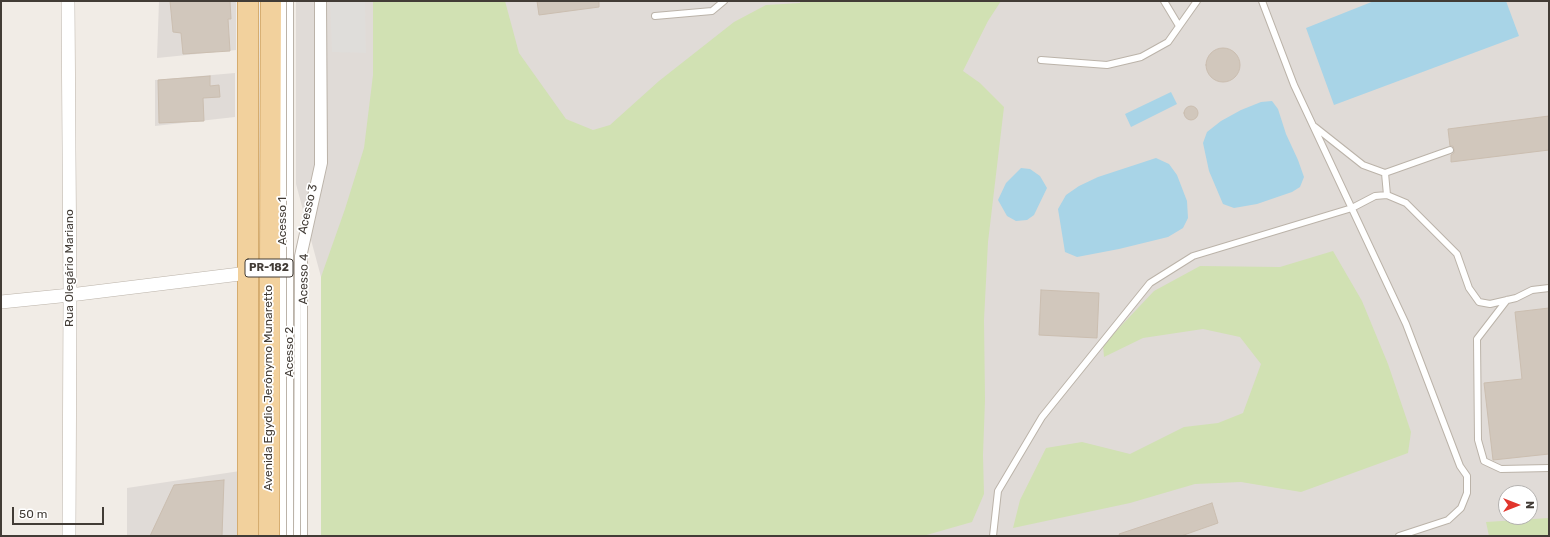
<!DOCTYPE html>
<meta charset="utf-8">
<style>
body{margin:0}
#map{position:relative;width:1550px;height:537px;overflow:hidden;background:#f1ece6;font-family:Rubik,sans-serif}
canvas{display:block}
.frame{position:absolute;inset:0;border:2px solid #423c36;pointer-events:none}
.north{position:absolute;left:1498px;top:485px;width:40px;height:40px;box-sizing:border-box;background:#fff;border:1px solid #b3b1af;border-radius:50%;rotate:90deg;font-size:11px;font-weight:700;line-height:16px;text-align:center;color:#423c36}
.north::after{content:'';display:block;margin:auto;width:14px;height:18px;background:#e1352c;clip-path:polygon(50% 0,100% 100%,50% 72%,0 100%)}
.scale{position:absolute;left:12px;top:507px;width:92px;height:18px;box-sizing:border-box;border:2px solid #423c36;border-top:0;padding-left:5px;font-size:12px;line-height:14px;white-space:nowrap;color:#423c36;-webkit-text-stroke:3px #fff;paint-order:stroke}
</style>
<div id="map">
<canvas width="1550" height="537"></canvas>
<div class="frame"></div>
<div class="north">N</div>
<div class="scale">50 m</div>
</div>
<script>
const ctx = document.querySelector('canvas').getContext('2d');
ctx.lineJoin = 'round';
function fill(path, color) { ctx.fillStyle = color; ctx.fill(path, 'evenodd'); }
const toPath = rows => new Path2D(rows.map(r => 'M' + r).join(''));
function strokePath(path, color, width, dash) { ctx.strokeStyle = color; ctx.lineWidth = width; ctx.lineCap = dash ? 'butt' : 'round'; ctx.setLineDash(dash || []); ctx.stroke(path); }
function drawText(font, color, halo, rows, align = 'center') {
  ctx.font = font + ' Rubik,sans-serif'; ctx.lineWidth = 3.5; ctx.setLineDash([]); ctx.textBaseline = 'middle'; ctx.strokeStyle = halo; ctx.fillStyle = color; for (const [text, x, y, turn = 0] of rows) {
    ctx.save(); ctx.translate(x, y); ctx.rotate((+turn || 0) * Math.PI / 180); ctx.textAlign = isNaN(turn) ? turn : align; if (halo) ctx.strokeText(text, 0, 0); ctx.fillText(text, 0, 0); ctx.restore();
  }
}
fill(toPath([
 [159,1,236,1,236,50,157,58],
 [296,1,1549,1,1549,536,321,536,321,277,296,184],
 [1506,493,1530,493,1530,517,1506,517],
 [235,73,235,117,155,126,155,80],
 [240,471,239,536,127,536,127,488]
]), '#e0dbd7');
fill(toPath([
 [373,1,505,1,519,53,566,119,593,130,610,125,659,81,734,22,766,5,800,3,800,1,1001,1,988,21,963,71,980,83,1004,107,988,242,984,320,985,400,983,455,984,494,972,522,923,536,321,536,321,277,345,209,364,148,373,75],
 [1333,251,1362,301,1388,364,1411,432,1408,453,1301,492,1241,482,1195,484,1130,503,1013,528,1020,500,1046,448,1082,442,1130,454,1184,427,1218,423,1243,413,1261,364,1240,337,1203,329,1143,338,1104,357,1103,345,1154,291,1200,266,1280,267],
 [1549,518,1549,536,1489,536,1486,522]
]), '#d1e1b3');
fill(toPath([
 [330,1,365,1,366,53,332,52]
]), '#dfddda');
fill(toPath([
 [1374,1,1506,1,1519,36,1334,105,1306,28],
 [1171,92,1177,104,1131,127,1125,114],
 [1272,101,1278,109,1286,134,1298,160,1304,177,1300,187,1292,192,1257,204,1234,208,1223,204,1209,171,1203,143,1207,132,1221,121,1241,110,1261,102],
 [1156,158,1169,164,1177,175,1187,201,1188,218,1183,228,1168,237,1119,249,1077,257,1065,252,1058,209,1066,195,1079,186,1098,177],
 [1021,168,1030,169,1040,176,1047,188,1034,215,1027,220,1016,221,1007,216,998,200,1006,183]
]), '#a8d4e7');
const building = toPath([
 [170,1,230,1,231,19,228,19,230,51,183,54,181,33,173,32,170,1],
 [537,1,599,1,599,7,539,15,537,1],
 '1206 65a17 17 0 1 1 34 0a17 17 0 1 1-34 0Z',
 [210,76,210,86,219,85,220,97,203,98,204,121,159,123,158,80,210,76],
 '1184 113a7 7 0 1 1 14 0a7 7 0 1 1-14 0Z',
 [1549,116,1549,150,1451,162,1451,155,1454,153,1454,149,1453,146,1450,146,1448,129,1549,116],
 [1041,290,1099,293,1097,338,1039,335,1041,290],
 [1549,308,1549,454,1493,460,1484,383,1522,379,1515,312,1549,308],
 [224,480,222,536,150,536,174,485,224,480],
 [1212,503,1218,523,1181,536,1120,536,1119,534,1212,503]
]);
fill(building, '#d1c7bc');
strokePath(building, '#cbbeb0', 1);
const lane = toPath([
 [283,1,283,536],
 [290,1,290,536],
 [1164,1,1179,26],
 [1262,1,1294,85,1406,324,1460,466,1467,476,1467,493,1461,508,1448,520,1399,536],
 [655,16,712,11,724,1],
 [1041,60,1107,65,1141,57,1168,42,1197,1],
 [1315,127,1363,165,1385,173,1450,150],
 [1385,173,1387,195],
 [1507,300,1477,339,1478,440,1484,461,1501,469,1549,468],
 [297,536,298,256,318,165,318,1],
 [304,536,304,253,324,163,323,1],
 [993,536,998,491,1042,417,1150,283,1193,256,1352,208,1375,196,1387,195,1406,203,1457,254,1469,288,1479,302,1490,304,1516,298,1532,290,1549,288]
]);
const street = toPath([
 [68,1,70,295,69,536],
 [1,302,70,295,248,273]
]);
const primary = toPath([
 [248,1,248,536],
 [269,536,271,1]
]);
strokePath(lane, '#bbb3a9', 8);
strokePath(street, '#bbb3a9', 14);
strokePath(primary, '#d5ac6f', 22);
strokePath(lane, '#fff', 6);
strokePath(street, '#fff', 13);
strokePath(primary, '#f2d19d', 20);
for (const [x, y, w] of [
 [269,268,48]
]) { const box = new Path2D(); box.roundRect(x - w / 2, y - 9, w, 18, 3); ctx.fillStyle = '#fff'; ctx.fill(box); strokePath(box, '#423c36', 1); }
drawText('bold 11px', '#423c36', null, [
 ["PR-182",269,268]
]);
drawText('12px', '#423c36', '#fff', [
 ["Acesso 3",308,209,-77],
 ["Acesso 1",283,221,-90],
 ["Rua Olegário Mariano",70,268,-90],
 ["Acesso 4",304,279,-89],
 ["Acesso 2",290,352,-90],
 ["Avenida Egydio Jerônymo Munaretto",269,388,-90]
]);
</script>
